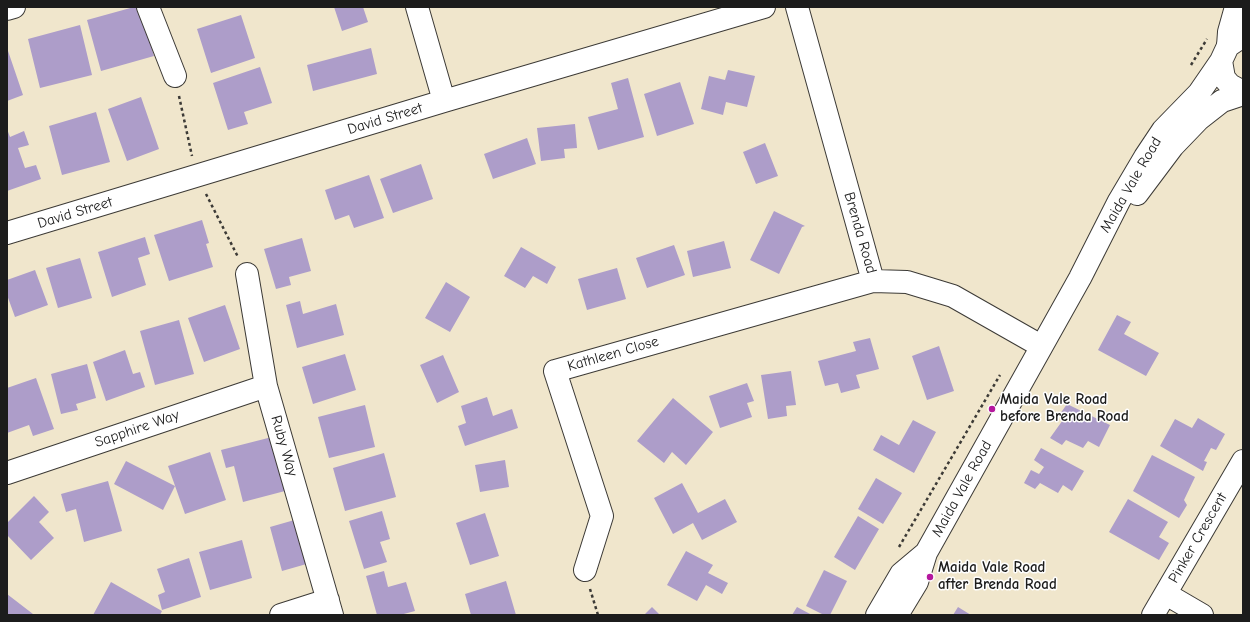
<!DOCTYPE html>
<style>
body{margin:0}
#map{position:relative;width:1250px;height:622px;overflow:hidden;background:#f0e6cc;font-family:"Comic Neue",sans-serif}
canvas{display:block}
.frame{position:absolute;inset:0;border:8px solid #1c1c1c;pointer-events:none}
</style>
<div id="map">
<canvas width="1250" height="622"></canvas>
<div class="frame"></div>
</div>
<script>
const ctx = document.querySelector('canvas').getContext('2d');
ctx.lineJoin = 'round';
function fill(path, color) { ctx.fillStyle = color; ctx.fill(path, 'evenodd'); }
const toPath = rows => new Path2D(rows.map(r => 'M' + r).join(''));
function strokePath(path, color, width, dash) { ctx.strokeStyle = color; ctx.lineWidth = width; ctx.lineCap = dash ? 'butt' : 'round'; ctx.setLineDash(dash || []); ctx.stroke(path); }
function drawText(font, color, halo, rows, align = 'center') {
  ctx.font = font + ' "Comic Neue",sans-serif'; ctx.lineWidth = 3; ctx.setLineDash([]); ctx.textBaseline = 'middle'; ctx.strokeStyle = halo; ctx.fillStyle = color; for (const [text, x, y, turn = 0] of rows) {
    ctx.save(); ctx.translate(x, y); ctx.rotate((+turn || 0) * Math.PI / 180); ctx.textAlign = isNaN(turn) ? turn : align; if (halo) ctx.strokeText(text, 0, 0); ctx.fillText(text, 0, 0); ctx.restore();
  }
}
fill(toPath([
 [134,7,140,7,154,56,101,71,87,20],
 [334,7,363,7,368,22,342,31],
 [241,15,255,58,211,73,197,29],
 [80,25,92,75,40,88,28,39],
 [7,48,23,95,7,101],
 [371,48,377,74,313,91,307,65],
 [260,67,272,103,244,112,248,124,228,130,213,83],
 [728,70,755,76,747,107,726,102,723,115,701,109,709,76,725,80],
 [628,78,644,137,598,150,588,117,618,109,611,83],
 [680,82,694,124,657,136,644,94],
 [141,97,159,149,127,161,108,109],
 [96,112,110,162,62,175,49,126],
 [575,124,577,148,564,149,565,158,541,161,537,128],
 [7,129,10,137,24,131,29,145,18,148,25,168,36,165,41,179,7,191],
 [527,138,536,164,493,179,484,154],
 [765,143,778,176,756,184,743,152],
 [421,164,433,199,393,213,380,179],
 [369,175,384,218,354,228,349,215,335,220,325,190],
 [774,211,805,226,802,227,779,274,750,260],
 [202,220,209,243,206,244,213,267,169,281,154,235],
 [145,237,150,254,138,258,146,285,112,297,98,252],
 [302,238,311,271,289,277,291,285,276,289,264,249],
 [724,241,731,268,693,277,687,251],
 [674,245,685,275,647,288,636,258],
 [521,247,556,267,547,284,533,276,525,288,504,276],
 [80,258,92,298,58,308,46,268],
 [617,268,626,299,587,310,578,279],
 [35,270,48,305,15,317,7,295,7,280],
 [446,282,470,297,450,332,425,318],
 [300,301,303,314,336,304,344,335,297,348,286,305],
 [225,305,240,349,204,362,188,318],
 [1117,315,1131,322,1124,334,1159,353,1146,376,1098,350],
 [179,320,194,374,155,385,140,331],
 [870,338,879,369,856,375,860,388,841,393,838,383,825,386,818,361,856,351,853,342],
 [939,346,954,391,927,400,912,356],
 [125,350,133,374,140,372,145,387,106,401,93,362],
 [345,354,356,390,313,404,302,367],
 [443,355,459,392,437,403,420,365],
 [87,364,96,398,76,404,78,410,61,414,51,374],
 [791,371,796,405,786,406,787,416,768,419,761,375],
 [36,378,54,429,33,436,29,425,7,433,7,388],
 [747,383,754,401,747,403,752,417,720,428,709,396],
 [487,397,493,416,512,409,518,428,465,446,458,426,466,423,461,406],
 [673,398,713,432,686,465,672,452,664,463,637,441],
 [1067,404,1110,425,1099,447,1088,441,1083,448,1066,440,1062,445,1050,438,1065,417,1060,414],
 [365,405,375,447,329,458,318,417],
 [1198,418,1225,434,1216,450,1211,448,1204,461,1207,462,1203,471,1160,446,1175,419,1192,428],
 [913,420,936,432,914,473,873,450,881,435,899,445],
 [272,437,285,491,243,502,234,466,226,468,221,450],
 [1041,448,1084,471,1072,491,1063,485,1058,493,1040,483,1035,489,1024,483,1031,470,1039,474,1044,467,1034,460],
 [210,452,226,500,185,514,168,466],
 [384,453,396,497,345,511,333,468],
 [1152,455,1195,477,1184,500,1187,505,1179,518,1133,491],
 [505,460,509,487,480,492,475,465],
 [126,461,175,486,163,510,114,484],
 [876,478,902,493,883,524,858,509],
 [108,481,122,531,84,542,76,509,66,512,61,494],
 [682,483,698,513,725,499,737,522,702,540,693,523,673,534,654,498],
 [34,496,49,512,39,522,54,538,31,560,7,535,7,523],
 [1128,499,1168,522,1159,537,1169,543,1159,560,1109,532],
 [382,511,390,539,380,542,387,562,364,569,349,521],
 [485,513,499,556,470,565,456,523],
 [858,516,879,529,855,570,834,557],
 [298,519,310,563,282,571,270,527],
 [242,540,252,578,210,590,199,552],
 [686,551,713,565,708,573,728,583,722,594,706,585,697,601,667,585],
 [189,558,201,597,162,610,158,595,165,592,157,569],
 [824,570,847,581,830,615,824,615,806,606],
 [384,571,388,587,406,582,415,611,400,615,377,615,366,576],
 [506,581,516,615,471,615,465,594],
 [111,582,162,611,160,615,93,615],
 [7,594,33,614,32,615,7,615],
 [652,607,660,615,644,615],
 [797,607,812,615,792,615],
 [958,607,971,615,953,615]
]), '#ad9dc9');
const minor = toPath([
 [148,7,175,76],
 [417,7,444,101],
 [797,7,873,281,907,282,953,296,1041,346],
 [7,9,14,7],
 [1228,46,1229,32,1236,7],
 [7,233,444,101,764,7],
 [247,274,266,386,332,615],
 [7,473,266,386],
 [585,570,602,516,555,371,873,281],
 [1166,594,1202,615],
 [281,615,328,600],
 [1153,615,1243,461]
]);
const major = toPath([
 [1243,36,1228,46,1221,61,1224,78,1230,85,1243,92],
 [1137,194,1173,146,1199,119,1222,101,1243,94],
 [877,615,901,574,926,553],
 [897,615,917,582,926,553,1080,278,1119,201,1145,157,1163,130,1199,93,1221,61]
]);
strokePath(minor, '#3c3a36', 24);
strokePath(major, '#3c3a36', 24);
strokePath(toPath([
 [1191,65,1207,39],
 [179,96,192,156],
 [206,194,238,257],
 [899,547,1000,375],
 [590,589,598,615]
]), '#3c3a36', 2.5, [3, 3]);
strokePath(minor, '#fff', 22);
strokePath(major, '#fff', 22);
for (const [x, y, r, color] of [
 [992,409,4,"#b5179e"],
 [930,577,4,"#b5179e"]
]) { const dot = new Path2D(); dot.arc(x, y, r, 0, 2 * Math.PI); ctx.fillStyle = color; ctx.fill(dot); strokePath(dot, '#fff', 1.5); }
drawText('15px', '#1c1c1c', '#fff', [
 ["David Street",385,119,-17],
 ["Maida Vale Road",1131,185,-60],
 ["David Street",75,213,-17],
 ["Brenda Road",860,233,74],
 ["Kathleen Close",613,354,-16],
 ["Sapphire Way",137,429,-19],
 ["Ruby Way",284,446,74],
 ["Maida Vale Road",962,489,-61],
 ["Pinker Crescent",1198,538,-60]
]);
drawText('bold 15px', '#1c1c1c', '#fff', [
 ["Maida Vale Road",1000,400],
 ["before Brenda Road",1000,417],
 ["Maida Vale Road",938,568],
 ["after Brenda Road",938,585]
], 'left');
</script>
